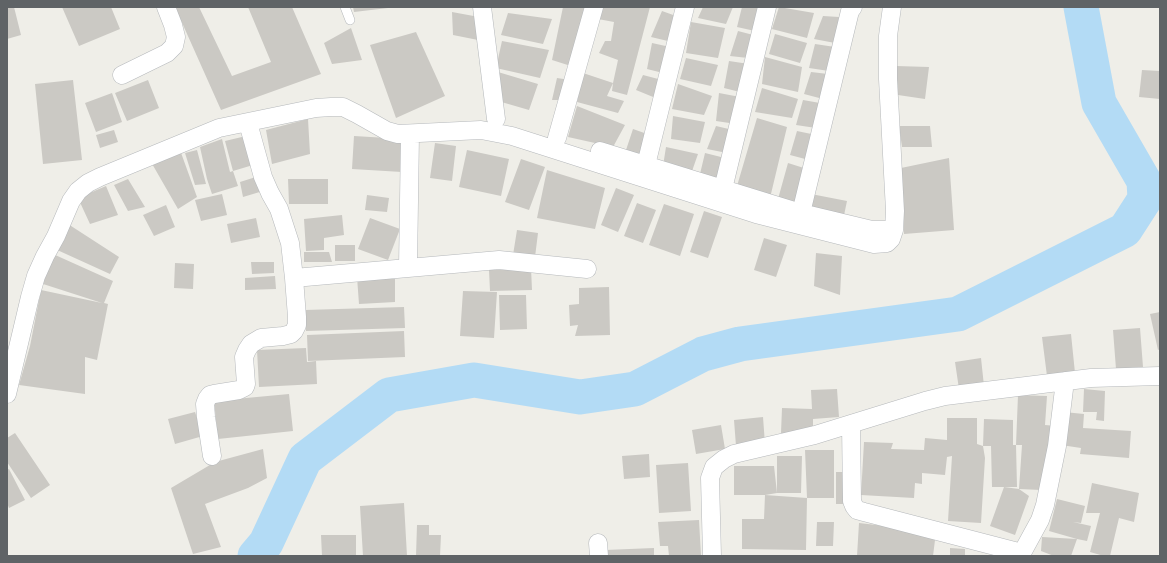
<!DOCTYPE html>
<style>
body{margin:0}
#map{position:relative;width:1167px;height:563px;overflow:hidden;background:#efeee8;font-family:Signika,sans-serif}
canvas{display:block}
.frame{position:absolute;inset:0;border:8px solid #5f6366;pointer-events:none}
</style>
<div id="map">
<canvas width="1167" height="563"></canvas>
<div class="frame"></div>
</div>
<script>
const ctx = document.querySelector('canvas').getContext('2d');
ctx.lineJoin = 'round';
const toPath = rows => new Path2D(rows.map(r => 'M' + r).join(''));
function strokePath(path, color, width, dash) { ctx.strokeStyle = color; ctx.lineWidth = width; ctx.lineCap = dash ? 'butt' : 'round'; ctx.setLineDash(dash || []); ctx.stroke(path); }
function fill(path, color) { ctx.fillStyle = color; ctx.fill(path, 'evenodd'); }
strokePath(toPath([
 [255,556,266,543,305,459,389,395,474,380,580,397,635,389,703,354,740,344,958,314,1125,230,1145,199,1144,181,1099,103,1081,7]
]), '#b3dbf5', 35);
fill(toPath([
 [7,7,14,7,21,35,7,39],
 [62,7,111,7,120,29,79,46],
 [175,7,199,7,232,76,271,62,248,7,292,7,321,74,221,110],
 [353,7,387,7,388,8,354,12],
 [563,7,587,7,574,67,552,60],
 [603,7,650,7,627,95,612,91,613,83,607,96,624,101,618,113,577,102,583,73,613,83,618,60,599,53,605,41,611,41,614,22,598,19],
 [703,7,733,7,726,24,698,18],
 [742,7,759,7,755,31,737,27],
 [779,7,814,13,807,38,772,29],
 [662,11,676,16,672,42,651,37],
 [452,12,479,17,478,40,453,35],
 [508,13,552,19,543,44,501,35],
 [823,16,839,17,835,43,814,39],
 [691,22,725,28,718,58,686,53],
 [351,28,362,60,332,64,324,43],
 [738,31,757,36,748,58,730,56],
 [416,32,445,96,396,118,370,45],
 [775,34,807,43,800,63,769,54],
 [502,41,549,50,540,78,496,68],
 [652,43,670,47,663,73,647,69],
 [815,44,835,47,829,71,809,68],
 [765,57,802,67,798,92,762,84],
 [686,58,718,65,711,86,680,79],
 [729,61,749,64,740,92,724,88],
 [896,66,929,67,925,99,898,95],
 [1142,70,1160,71,1160,99,1139,97],
 [498,72,538,84,529,110,498,101],
 [811,72,828,74,823,99,804,94],
 [643,75,662,80,658,99,636,90],
 [557,78,570,80,564,100,552,100],
 [73,80,82,160,43,164,35,84],
 [148,80,159,108,127,121,115,93],
 [678,84,712,96,704,115,672,109],
 [762,88,798,99,792,118,755,112],
 [112,93,122,122,96,132,85,103],
 [719,93,740,97,736,124,716,121],
 [803,100,820,103,816,128,796,125],
 [577,106,625,125,613,147,568,137],
 [673,116,705,122,700,143,671,139],
 [757,118,787,127,770,198,737,186],
 [308,119,310,154,272,164,266,130],
 [716,126,733,130,727,153,707,149],
 [899,126,930,126,932,147,902,147],
 [633,129,650,135,641,158,626,150],
 [114,130,118,142,100,148,96,135],
 [797,131,816,135,809,160,790,155],
 [246,136,253,165,233,171,225,141],
 [354,136,404,139,402,172,352,169],
 [222,139,230,172,233,171,238,186,212,194,207,179,200,147],
 [435,143,456,146,452,181,430,178],
 [666,147,698,154,691,174,663,166],
 [180,150,197,197,178,209,151,162],
 [197,150,206,184,195,185,185,153],
 [467,150,509,159,501,196,459,187],
 [705,153,725,158,717,184,700,174],
 [949,158,954,230,904,234,901,168],
 [521,159,545,167,529,210,505,202],
 [788,163,807,169,798,206,778,199],
 [547,170,605,188,595,229,537,218],
 [259,176,263,191,243,197,240,182],
 [128,179,145,207,128,211,114,185],
 [288,179,328,179,328,204,289,204],
 [106,186,118,215,90,224,78,198],
 [616,188,634,195,618,232,601,225],
 [222,194,227,215,201,221,195,200],
 [811,194,847,201,843,220,810,208],
 [367,195,389,198,387,212,365,210],
 [637,203,656,210,643,243,624,236],
 [664,204,694,214,680,256,649,245],
 [166,205,175,227,154,236,143,215],
 [704,211,722,217,708,258,690,252],
 [342,215,344,235,324,238,324,250,306,251,304,219],
 [256,218,260,237,231,243,227,224],
 [370,218,400,229,388,260,358,249],
 [68,224,119,257,110,274,55,249],
 [517,230,538,233,535,257,513,255],
 [764,238,787,245,776,277,754,270],
 [335,245,355,245,355,261,335,261],
 [304,252,329,252,332,262,304,262],
 [816,253,842,256,840,295,814,286],
 [53,254,113,281,104,303,108,304,97,360,85,357,85,394,19,385,30,346,41,290,102,303,40,283],
 [251,262,274,262,274,273,252,274],
 [175,263,194,264,193,289,174,288],
 [531,268,532,290,490,291,489,270],
 [275,276,276,289,245,290,245,278],
 [357,277,395,279,395,302,359,304],
 [609,287,610,335,575,336,578,325,570,326,569,305,579,304,579,288],
 [463,291,497,292,494,338,460,336],
 [499,295,526,295,527,329,500,330],
 [404,307,405,328,306,331,305,310],
 [1160,312,1160,349,1158,350,1150,314],
 [1140,328,1143,367,1116,369,1113,330],
 [404,331,405,357,308,361,307,335],
 [1071,334,1075,373,1047,376,1042,337],
 [306,348,307,362,316,361,317,384,259,387,257,350],
 [981,358,984,386,959,389,955,362],
 [837,389,839,417,813,419,813,433,781,433,782,408,812,409,811,390],
 [1084,389,1105,391,1104,421,1096,420,1097,412,1083,412],
 [289,394,293,431,218,439,214,401],
 [1018,395,1047,396,1045,425,1057,426,1041,490,1019,489,1022,445,1016,445],
 [195,412,203,436,175,444,168,419],
 [1064,412,1084,414,1083,428,1131,431,1129,458,1080,454,1081,448,1061,445],
 [763,417,765,444,736,446,734,420],
 [947,418,977,418,977,444,983,446,985,458,981,523,948,521,952,456,947,457,945,475,922,473,922,484,915,483,914,498,861,495,864,442,893,443,891,449,924,450,925,438,947,440],
 [984,419,1013,420,1013,445,1016,445,1017,487,992,487,991,446,983,446],
 [721,425,725,449,696,454,692,430],
 [15,433,50,485,31,498,7,462,7,438],
 [263,449,267,478,248,488,205,504,221,547,193,554,171,488,215,462],
 [805,450,834,450,834,498,807,498,806,550,742,549,742,519,764,519,765,495,734,495,734,466,774,466,777,493,777,456,802,456,801,493,777,493,765,495,807,498],
 [649,454,650,477,624,479,622,456],
 [688,463,691,511,659,513,656,465],
 [9,469,25,500,9,508,7,503,7,470],
 [836,472,850,472,850,504,836,504],
 [1092,483,1139,493,1134,522,1119,518,1110,556,1104,556,1090,552,1100,513,1086,513],
 [1004,487,1019,489,1029,496,1015,535,990,526],
 [1057,499,1085,506,1081,523,1073,522,1091,526,1087,541,1077,539,1071,556,1054,556,1041,551,1042,537,1077,539,1049,531],
 [404,503,407,556,363,556,360,506],
 [699,520,701,556,669,556,668,546,660,546,658,522],
 [817,522,834,522,833,546,816,546],
 [859,523,936,532,933,556,857,556],
 [417,525,429,525,429,535,441,535,440,556,416,556],
 [321,535,356,535,356,556,322,556],
 [654,548,654,556,605,556,605,550],
 [950,548,965,549,965,556,950,556]
]), '#cbc9c4');
const service = toPath([
 [345,7,350,20]
]);
const minor = toPath([
 [482,7,496,119],
 [122,75,167,53,174,46,176,37,173,25,166,7],
 [248,123,263,177,270,193,279,209,290,243,294,278,499,260,587,269],
 [557,138,594,7],
 [600,151,801,213,872,230,894,230],
 [646,165,685,7],
 [723,189,767,7],
 [801,213,850,11,853,7],
 [408,268,410,134],
 [7,394,30,297,36,276,45,256,56,236,71,201,78,191,88,183,100,177,219,128,316,108,331,107,343,107,357,114,387,131,398,134,481,130,512,136,756,214,874,244,887,243,891,239,894,230,895,211,888,79,888,36,892,7],
 [851,424,852,501,854,506,857,510,864,512,1022,553],
 [212,456,206,417,205,404,207,399,210,395,214,394,239,390,245,387,246,384,244,357,247,350,251,344,261,338,283,336,291,334,294,331,297,325,297,317,294,278],
 [598,543,599,556],
 [712,556,710,478,714,467,724,459,734,454,815,435,925,401,945,396,1091,378,1160,376],
 [1022,556,1022,553,1040,520,1045,505,1057,446,1065,381]
]);
strokePath(service, '#b5b8bb', 10);
strokePath(minor, '#b5b8bb', 19);
strokePath(service, '#fff', 9);
strokePath(minor, '#fff', 18);
</script>
